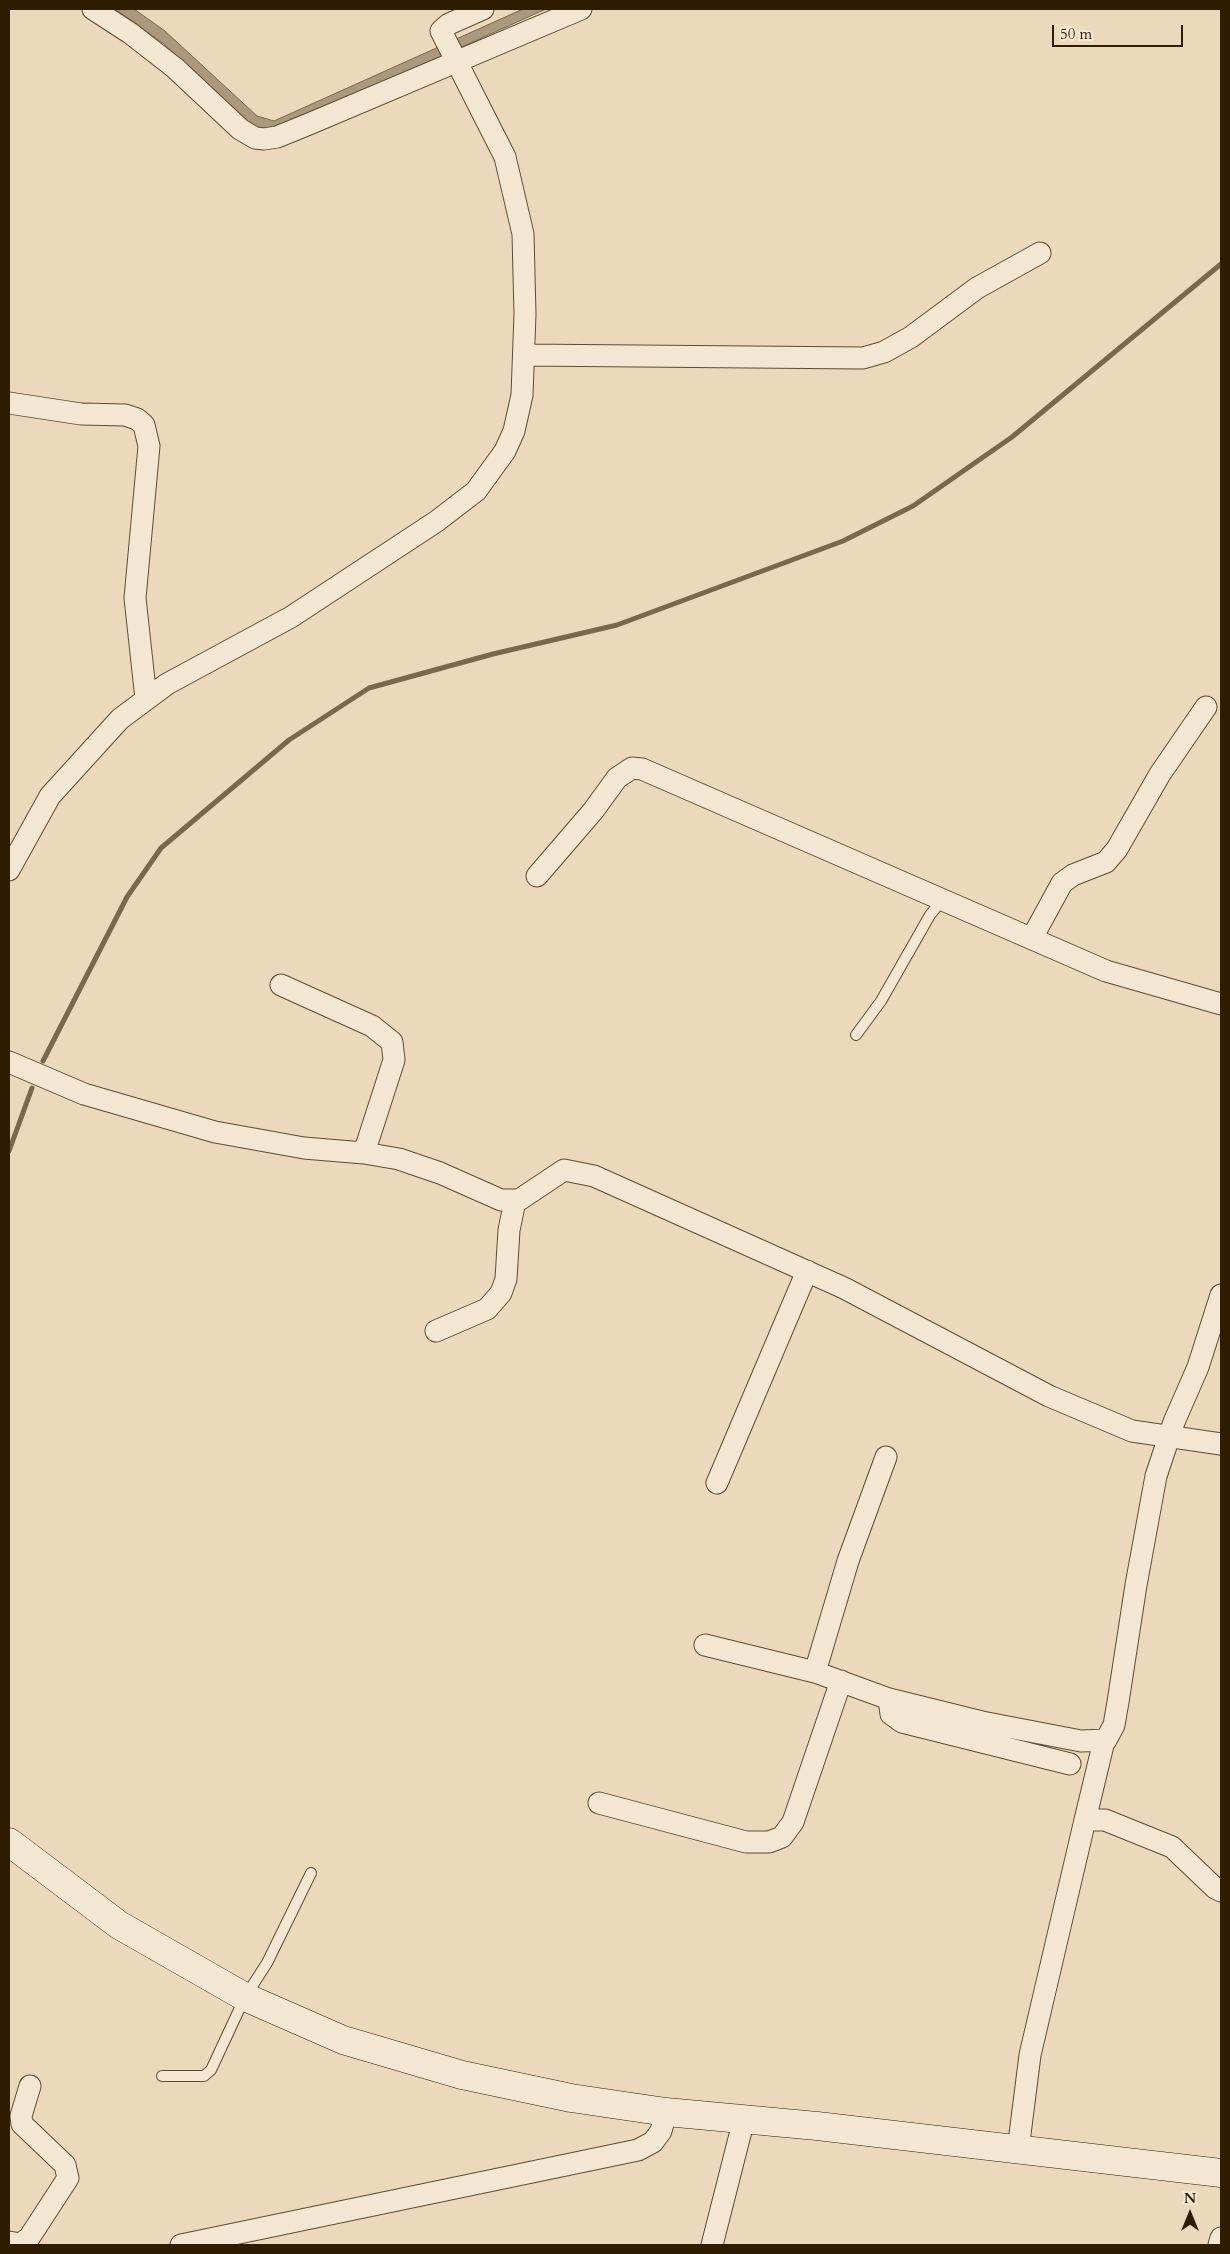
<!DOCTYPE html>
<style>
body{margin:0}
#map{position:relative;width:1230px;height:2254px;overflow:hidden;background:#ecd8ba;font-family:Cardo,serif}
canvas{display:block}
.frame{position:absolute;inset:0;border:10px solid #2f1d03;pointer-events:none}
.north{position:absolute;left:1165px;top:2189px;width:50px;height:50px;-webkit-text-stroke:4px #f3e6d2;paint-order:stroke;rotate:0deg;font-size:14px;font-weight:700;line-height:20px;text-align:center;color:#2f1d03}
.north::after{content:'';display:block;margin:auto;width:18px;height:22px;background:#2f1d03;clip-path:polygon(50% 0,100% 100%,50% 72%,0 100%)}
.scale{position:absolute;left:1052px;top:25px;width:131px;height:22px;box-sizing:border-box;border:2px solid #2f1d03;border-top:0;padding-left:6px;font-size:15px;line-height:18px;white-space:nowrap;color:#2f1d03;-webkit-text-stroke:4px #f3e6d2;paint-order:stroke}
</style>
<div id="map">
<canvas width="1230" height="2254"></canvas>
<div class="frame"></div>
<div class="north">N</div>
<div class="scale">50 m</div>
</div>
<script>
const ctx = document.querySelector('canvas').getContext('2d');
ctx.lineJoin = 'round';
function fill(path, color) { ctx.fillStyle = color; ctx.fill(path, 'evenodd'); }
const toPath = rows => new Path2D(rows.map(r => 'M' + r).join(''));
function strokePath(path, color, width, dash) { ctx.strokeStyle = color; ctx.lineWidth = width; ctx.lineCap = dash ? 'butt' : 'round'; ctx.setLineDash(dash || []); ctx.stroke(path); }
const water = toPath([
 [115,9,134,9,165,31,257,116,274,121,523,9,546,9,273,132,250,126,164,44,115,9]
]);
fill(water, '#ac987c');
strokePath(water, '#7a674c', 1);
strokePath(toPath([
 [43,1061,127,897,161,848,289,740,369,688,493,654,617,625,843,541,913,506,1012,437,1221,264],
 [9,1151,32,1088]
]), '#7a674c', 5);
const lane = toPath([
 [856,1035,881,1001,930,915,943,899],
 [162,2076,204,2076,211,2070,245,1997,267,1963,311,1873]
]);
const street = toPath([
 [93,9,130,33,175,68,240,129,255,138,264,139,277,137,309,124,581,9],
 [525,355,863,358,884,352,911,337,977,288,1040,253],
 [9,403,81,414,125,415,137,419,144,425,149,446,135,598,146,699],
 [9,870,50,796,120,719,167,684,291,617,437,521,476,491,505,451,514,431,522,395,525,314,523,234,505,157,441,31,449,24,483,9],
 [537,876,593,811,617,778,632,768,642,769,1106,971,1221,1004],
 [1032,938,1062,883,1073,875,1106,862,1117,849,1160,774,1206,707],
 [281,985,372,1026,392,1042,394,1060,364,1153],
 [9,1062,84,1094,215,1132,304,1148,364,1153,399,1159,440,1173,501,1200,519,1200,564,1170,594,1176,844,1288,1049,1396,1132,1431,1221,1444],
 [436,1331,487,1309,501,1293,506,1279,509,1230,515,1201],
 [717,1483,807,1271],
 [705,1645,815,1672,889,1699,982,1722,1081,1741,1106,1740,1114,1725,1118,1702,1136,1585,1156,1476,1174,1422,1198,1367,1221,1295],
 [815,1672,848,1561,886,1457],
 [889,1699,891,1714,902,1722,1070,1764],
 [599,1803,746,1842,769,1842,782,1837,793,1822,841,1681],
 [1085,1820,1104,1741],
 [1018,2150,1030,2055,1085,1820,1105,1820,1172,1847,1215,1888,1221,1891],
 [9,2242,20,2244,29,2238,68,2178,65,2165,22,2124,21,2116,30,2086],
 [181,2245,638,2150,653,2142,661,2131,666,2112],
 [712,2245,744,2119],
 [1219,2245,1221,2238]
]);
const secondary = toPath([
 [9,1842,119,1925,245,1997,343,2040,462,2075,571,2098,666,2112,817,2126,1221,2173]
]);
strokePath(lane, '#5e4c31', 12);
strokePath(street, '#5e4c31', 23);
strokePath(secondary, '#2f1d03', 29);
strokePath(lane, '#f3e6d2', 10);
strokePath(street, '#f3e6d2', 21);
strokePath(secondary, '#f3e6d2', 28);
</script>
